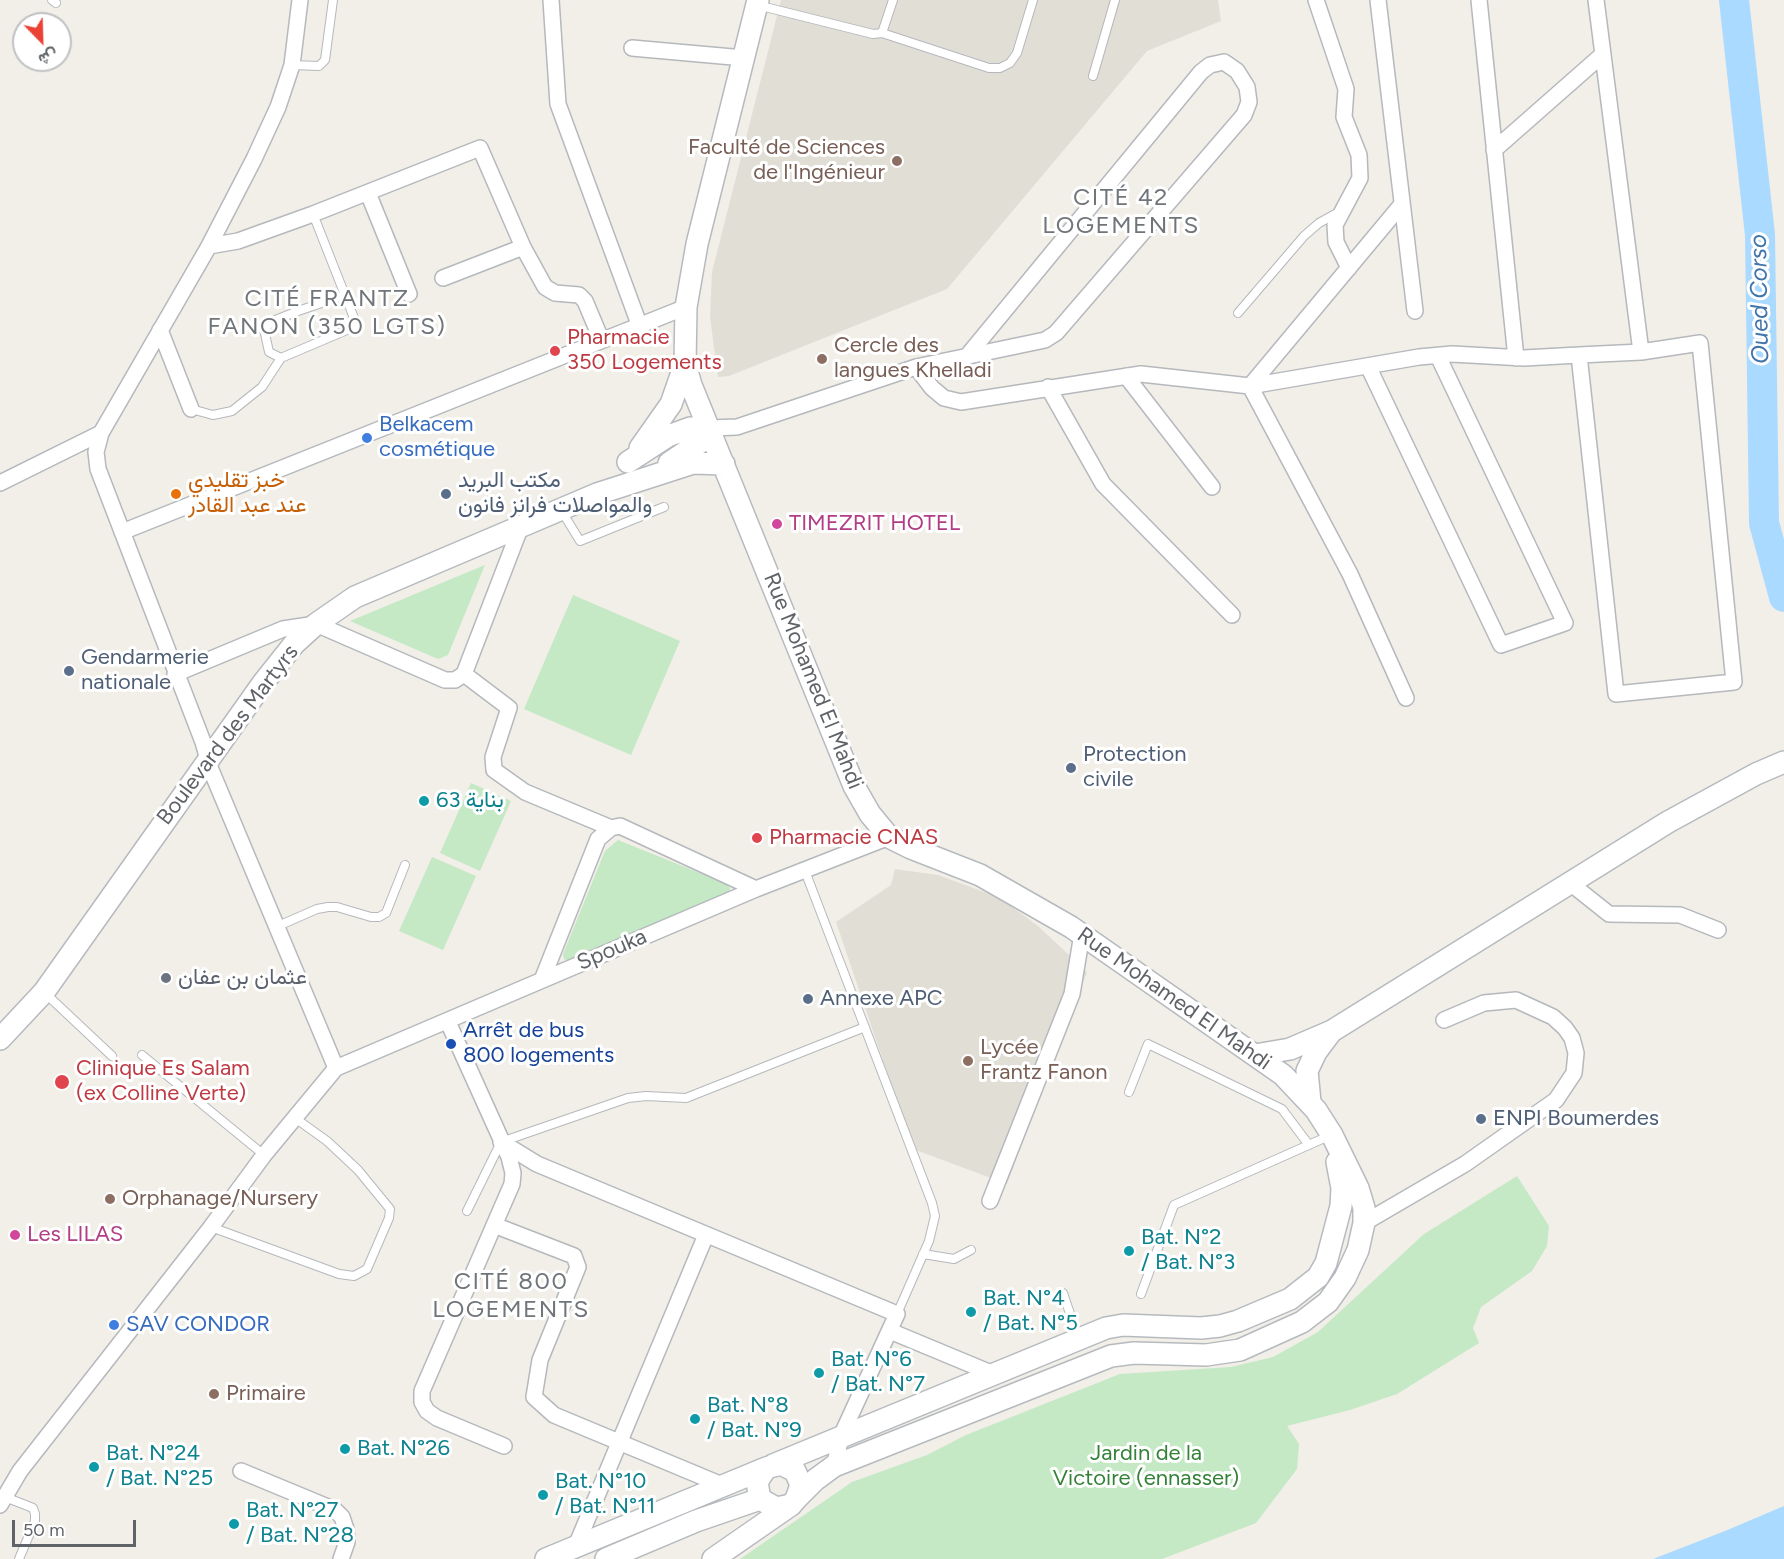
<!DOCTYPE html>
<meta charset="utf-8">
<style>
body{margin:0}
#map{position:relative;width:1784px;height:1559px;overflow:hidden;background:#f1efe8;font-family:Figtree,Vazirmatn,sans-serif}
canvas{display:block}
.north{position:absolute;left:12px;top:12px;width:60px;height:60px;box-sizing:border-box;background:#fff;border:2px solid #bfc1c3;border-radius:50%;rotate:157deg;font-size:16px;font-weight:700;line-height:24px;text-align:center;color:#5f6368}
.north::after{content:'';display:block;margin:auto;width:21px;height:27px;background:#ea4335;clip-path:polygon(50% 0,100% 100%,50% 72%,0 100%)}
.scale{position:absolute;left:12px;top:1520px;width:124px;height:27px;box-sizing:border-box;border:3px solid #5f6368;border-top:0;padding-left:8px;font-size:18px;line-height:21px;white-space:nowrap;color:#5f6368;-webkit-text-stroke:4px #fff;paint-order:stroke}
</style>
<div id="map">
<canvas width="1784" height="1559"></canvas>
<div class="north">ش</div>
<div class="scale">50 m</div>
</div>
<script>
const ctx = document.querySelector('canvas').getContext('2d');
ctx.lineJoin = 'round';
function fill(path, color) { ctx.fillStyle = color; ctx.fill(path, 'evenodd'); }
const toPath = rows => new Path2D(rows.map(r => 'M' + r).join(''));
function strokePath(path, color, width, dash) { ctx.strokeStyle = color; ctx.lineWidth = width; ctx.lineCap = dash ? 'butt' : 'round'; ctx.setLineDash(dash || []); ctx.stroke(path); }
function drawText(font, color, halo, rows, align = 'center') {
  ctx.font = font + ' Figtree,Vazirmatn,sans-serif'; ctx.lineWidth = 6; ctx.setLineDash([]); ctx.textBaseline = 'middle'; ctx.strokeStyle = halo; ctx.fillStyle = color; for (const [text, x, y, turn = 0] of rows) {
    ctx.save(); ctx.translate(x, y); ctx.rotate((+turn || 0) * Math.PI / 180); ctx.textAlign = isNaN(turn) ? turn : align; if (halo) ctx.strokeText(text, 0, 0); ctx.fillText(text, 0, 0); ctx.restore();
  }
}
fill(toPath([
 [781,0,1218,0,1221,21,1147,51,947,289,729,376,718,377,710,317,712,272],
 [895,869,938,875,998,897,1038,926,1087,972,1007,1184,913,1149,836,922,891,885]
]), '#e1ded6');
fill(toPath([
 [485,565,448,655,438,659,350,621],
 [573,595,680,641,631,755,524,709],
 [471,783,511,801,480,871,440,853],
 [618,840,727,884,730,888,729,894,570,962,564,959,563,954,605,851],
 [432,857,476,876,443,950,399,931],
 [1517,1176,1549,1226,1547,1246,1532,1271,1481,1307,1473,1328,1479,1343,1397,1394,1350,1410,1287,1426,1299,1444,1297,1469,1256,1523,1162,1559,740,1559,852,1482,927,1455,966,1435,1120,1374,1231,1367,1273,1357,1318,1332,1424,1234]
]), '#c5e8c5');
fill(toPath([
 [1784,1506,1784,1559,1653,1559,1725,1531]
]), '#aadaff');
strokePath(toPath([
 [1734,0,1760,235,1764,523,1784,597]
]), '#aadaff', 30);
const lane = toPath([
 [52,0,56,3],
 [757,5,873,34,882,33,893,0],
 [882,33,989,68,1000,68,1010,63,1017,53,1033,0],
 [292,65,319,66,325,60,333,0],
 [1093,76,1115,0],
 [1238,313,1304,236,1319,223,1339,212],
 [281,358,269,352,264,329,273,321,298,311,345,295],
 [191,409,213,415,232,411,262,387,281,358,354,327,356,323,313,214],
 [561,510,580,541,664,507],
 [805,871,932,1203,935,1216,929,1241,897,1314],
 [278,926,317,909,328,907,337,907,371,917,379,917,386,913,405,865],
 [45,993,112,1056],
 [142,1055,264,1155],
 [1129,1092,1148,1044,1282,1109,1309,1145],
 [467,1211,501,1142,628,1098,646,1096,686,1098,865,1027],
 [211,1227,339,1274,354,1276,367,1269,389,1218,390,1209,358,1170,327,1141,295,1118],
 [923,1254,954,1259,971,1250],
 [1063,1293,1078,1337],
 [1141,1294,1174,1205,1331,1135],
 [5,1497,33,1508,35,1514,35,1521,19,1559]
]);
const street = toPath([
 [551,0,558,104,639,324],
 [1316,0,1346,89,1344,117,1359,155,1360,178,1335,225,1336,242,1349,268],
 [1378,0,1415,311],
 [1479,0,1516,358],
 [1596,0,1641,352],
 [632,48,744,58],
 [1494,150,1602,55],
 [368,193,409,294],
 [1402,204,1250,386,1350,574,1406,698],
 [209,246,238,241,313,214,480,148,523,247,443,278],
 [523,247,545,287,555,293,579,295,585,301,601,339],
 [160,330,191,409],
 [1368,366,1501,645,1565,623,1438,356],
 [916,367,932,388,944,398,961,402,1141,374,1250,386,1419,357,1452,354,1524,358,1579,355,1641,352,1700,343,1734,682,1616,694,1579,355],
 [1126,376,1212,487],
 [1048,387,1103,484,1232,615],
 [709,428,737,427,916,367,1045,340,1056,333,1244,115,1249,102,1247,87,1237,71,1224,62,1210,65,1201,72,968,355],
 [0,483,101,433],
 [122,532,686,307],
 [175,674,283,629,316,624,445,680,455,680,464,674,521,526],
 [464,674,509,708,493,757,494,770,525,792,611,828],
 [1570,883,1609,914,1680,915,1718,930],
 [542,980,598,839,611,828,620,826,756,889],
 [448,1022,509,1157,513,1173,512,1184,422,1391,422,1402,427,1411,437,1418,504,1446],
 [336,1068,756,889,889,837],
 [501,1142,537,1164,897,1314,842,1434,834,1466],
 [990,1201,1072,994,1082,934],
 [1364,1223,1465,1164,1556,1100,1574,1073,1576,1053,1572,1038,1565,1028,1553,1017,1516,1000,1484,1003,1444,1020],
 [494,1225,574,1256,578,1267,540,1360,534,1397,554,1415,722,1485],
 [890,1331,991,1373],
 [241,1471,335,1510,342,1517,346,1529,347,1542,341,1559],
 [0,1505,20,1471,211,1227,264,1155,336,1068,211,770,203,742,98,469,96,452,101,433,209,246,254,159,278,107,292,65,300,0],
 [576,1546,706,1235]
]);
const secondary = toPath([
 [758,0,697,244,686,307,685,364,691,385,854,786,870,814,889,837,911,848,980,875,1071,927,1283,1075,1316,1110,1332,1135,1358,1188,1364,1208,1364,1223,1358,1250,1345,1278,1328,1302,1302,1322,1240,1350,1206,1355,1134,1353,1111,1356,834,1466,815,1480,796,1499],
 [640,448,671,404,685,364],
 [628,462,668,436,690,428,709,428,702,441,669,463],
 [0,1039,44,992,263,683,294,644,316,624,355,597,597,494,693,463,724,464],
 [1255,1055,1290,1049,1332,1031,1668,822,1756,774,1784,762],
 [1310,1102,1307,1071,1316,1052,1331,1032],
 [773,1465,1106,1328,1123,1325,1201,1328,1220,1326,1238,1321,1290,1299,1318,1277,1326,1263,1341,1206,1342,1188,1337,1162],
 [546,1559,766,1468],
 [606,1559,696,1521,760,1499],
 [713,1559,791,1505,796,1499,801,1485,795,1471,781,1464,766,1468,757,1482,760,1499,776,1508,791,1505]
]);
strokePath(lane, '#b5b8bc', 10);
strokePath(street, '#b5b8bc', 18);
strokePath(secondary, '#b6babf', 24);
strokePath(lane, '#fff', 8);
strokePath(street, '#fff', 15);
strokePath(secondary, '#fff', 21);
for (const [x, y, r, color] of [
 [897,161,6,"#8d6e63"],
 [555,351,6,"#e0444e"],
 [822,359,6,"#8d6e63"],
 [367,438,6,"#3f7fe0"],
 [176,494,6,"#e8710a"],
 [446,494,6,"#5c6f8a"],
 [777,524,6,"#d1479c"],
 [69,671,6,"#5c6f8a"],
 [1071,768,6,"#5c6f8a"],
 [424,801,6,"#0f9aa8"],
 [757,838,6,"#e0444e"],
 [166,978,6,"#6b7280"],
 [808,999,6,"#5c6f8a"],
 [451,1044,6,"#1a4fb4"],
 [968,1061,6,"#8d6e63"],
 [62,1082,8,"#e0444e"],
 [1481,1119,6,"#5c6f8a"],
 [110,1199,6,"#8d6e63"],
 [15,1235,6,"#d1479c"],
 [1129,1251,6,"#0f9aa8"],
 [971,1312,6,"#0f9aa8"],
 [114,1325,6,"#3f7fe0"],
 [819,1373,6,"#0f9aa8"],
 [214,1394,6,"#8d6e63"],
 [695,1419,6,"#0f9aa8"],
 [345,1449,6,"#0f9aa8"],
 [94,1467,6,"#0f9aa8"],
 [543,1495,6,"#0f9aa8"],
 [234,1524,6,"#0f9aa8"]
]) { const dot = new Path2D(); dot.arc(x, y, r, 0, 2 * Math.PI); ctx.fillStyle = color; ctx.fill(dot); strokePath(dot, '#fff', 2); }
drawText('22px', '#785e54', '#fff', [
 ["Faculté de Sciences",885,148,"right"],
 ["de l'Ingénieur",885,173,"right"],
 ["Cercle des",834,346],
 ["langues Khelladi",834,371],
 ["Lycée",980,1048],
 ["Frantz Fanon",980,1073],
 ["Orphanage/Nursery",122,1199],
 ["Primaire",226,1394]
], 'left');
drawText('22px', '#be3a42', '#fff', [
 ["Pharmacie",567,338],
 ["350 Logements",567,363],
 ["Pharmacie CNAS",769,838],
 ["Clinique Es Salam",76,1069],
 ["(ex Colline Verte)",76,1094]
], 'left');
drawText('22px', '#366cbe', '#fff', [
 ["Belkacem",379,425],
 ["cosmétique",379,450],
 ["SAV CONDOR",126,1325]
], 'left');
drawText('22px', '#c56008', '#fff', [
 ["خبز تقليدي",188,481],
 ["عند عبد القادر",188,506]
], 'left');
drawText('22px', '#4e5e75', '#fff', [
 ["مكتب البريد",458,481],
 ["والمواصلات فرانز فانون",458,506],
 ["Gendarmerie",81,658],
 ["nationale",81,683],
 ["Protection",1083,755],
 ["civile",1083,780],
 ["Annexe APC",820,999],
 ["ENPI Boumerdes",1493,1119]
], 'left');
drawText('22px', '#b23c85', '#fff', [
 ["TIMEZRIT HOTEL",789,524],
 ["Les LILAS",27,1235]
], 'left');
drawText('22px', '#5f6368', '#fff', [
 ["Rue Mohamed El Mahdi",813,681,68],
 ["Boulevard des Martyrs",228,735,-53],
 ["Spouka",612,950,-23],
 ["Rue Mohamed El Mahdi",1174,999,35]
]);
drawText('22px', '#0d838f', '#fff', [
 ["بناية 63",436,801],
 ["Bat. N°2",1141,1238],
 ["/ Bat. N°3",1141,1263],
 ["Bat. N°4",983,1299],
 ["/ Bat. N°5",983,1324],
 ["Bat. N°6",831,1360],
 ["/ Bat. N°7",831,1385],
 ["Bat. N°8",707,1406],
 ["/ Bat. N°9",707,1431],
 ["Bat. N°26",357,1449],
 ["Bat. N°24",106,1454],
 ["/ Bat. N°25",106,1479],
 ["Bat. N°10",555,1482],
 ["/ Bat. N°11",555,1507],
 ["Bat. N°27",246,1511],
 ["/ Bat. N°28",246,1536]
], 'left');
drawText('22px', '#5b616d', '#fff', [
 ["عثمان بن عفان",178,978]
], 'left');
drawText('22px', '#164399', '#fff', [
 ["Arrêt de bus",463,1031],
 ["800 logements",463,1056]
], 'left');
drawText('22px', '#348238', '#fff', [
 ["Jardin de la",1146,1454],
 ["Victoire (ennasser)",1146,1479]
]);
ctx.letterSpacing = '1.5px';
drawText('24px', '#70757a', '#fff', [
 ["CITÉ 42",1121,198],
 ["LOGEMENTS",1121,226],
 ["CITÉ FRANTZ",327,299],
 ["FANON (350 LGTS)",327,327],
 ["CITÉ 800",511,1282],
 ["LOGEMENTS",511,1310]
]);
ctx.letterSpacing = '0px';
drawText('italic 24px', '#4174aa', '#fff', [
 ["Oued Corso",1760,299,-91]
]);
</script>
